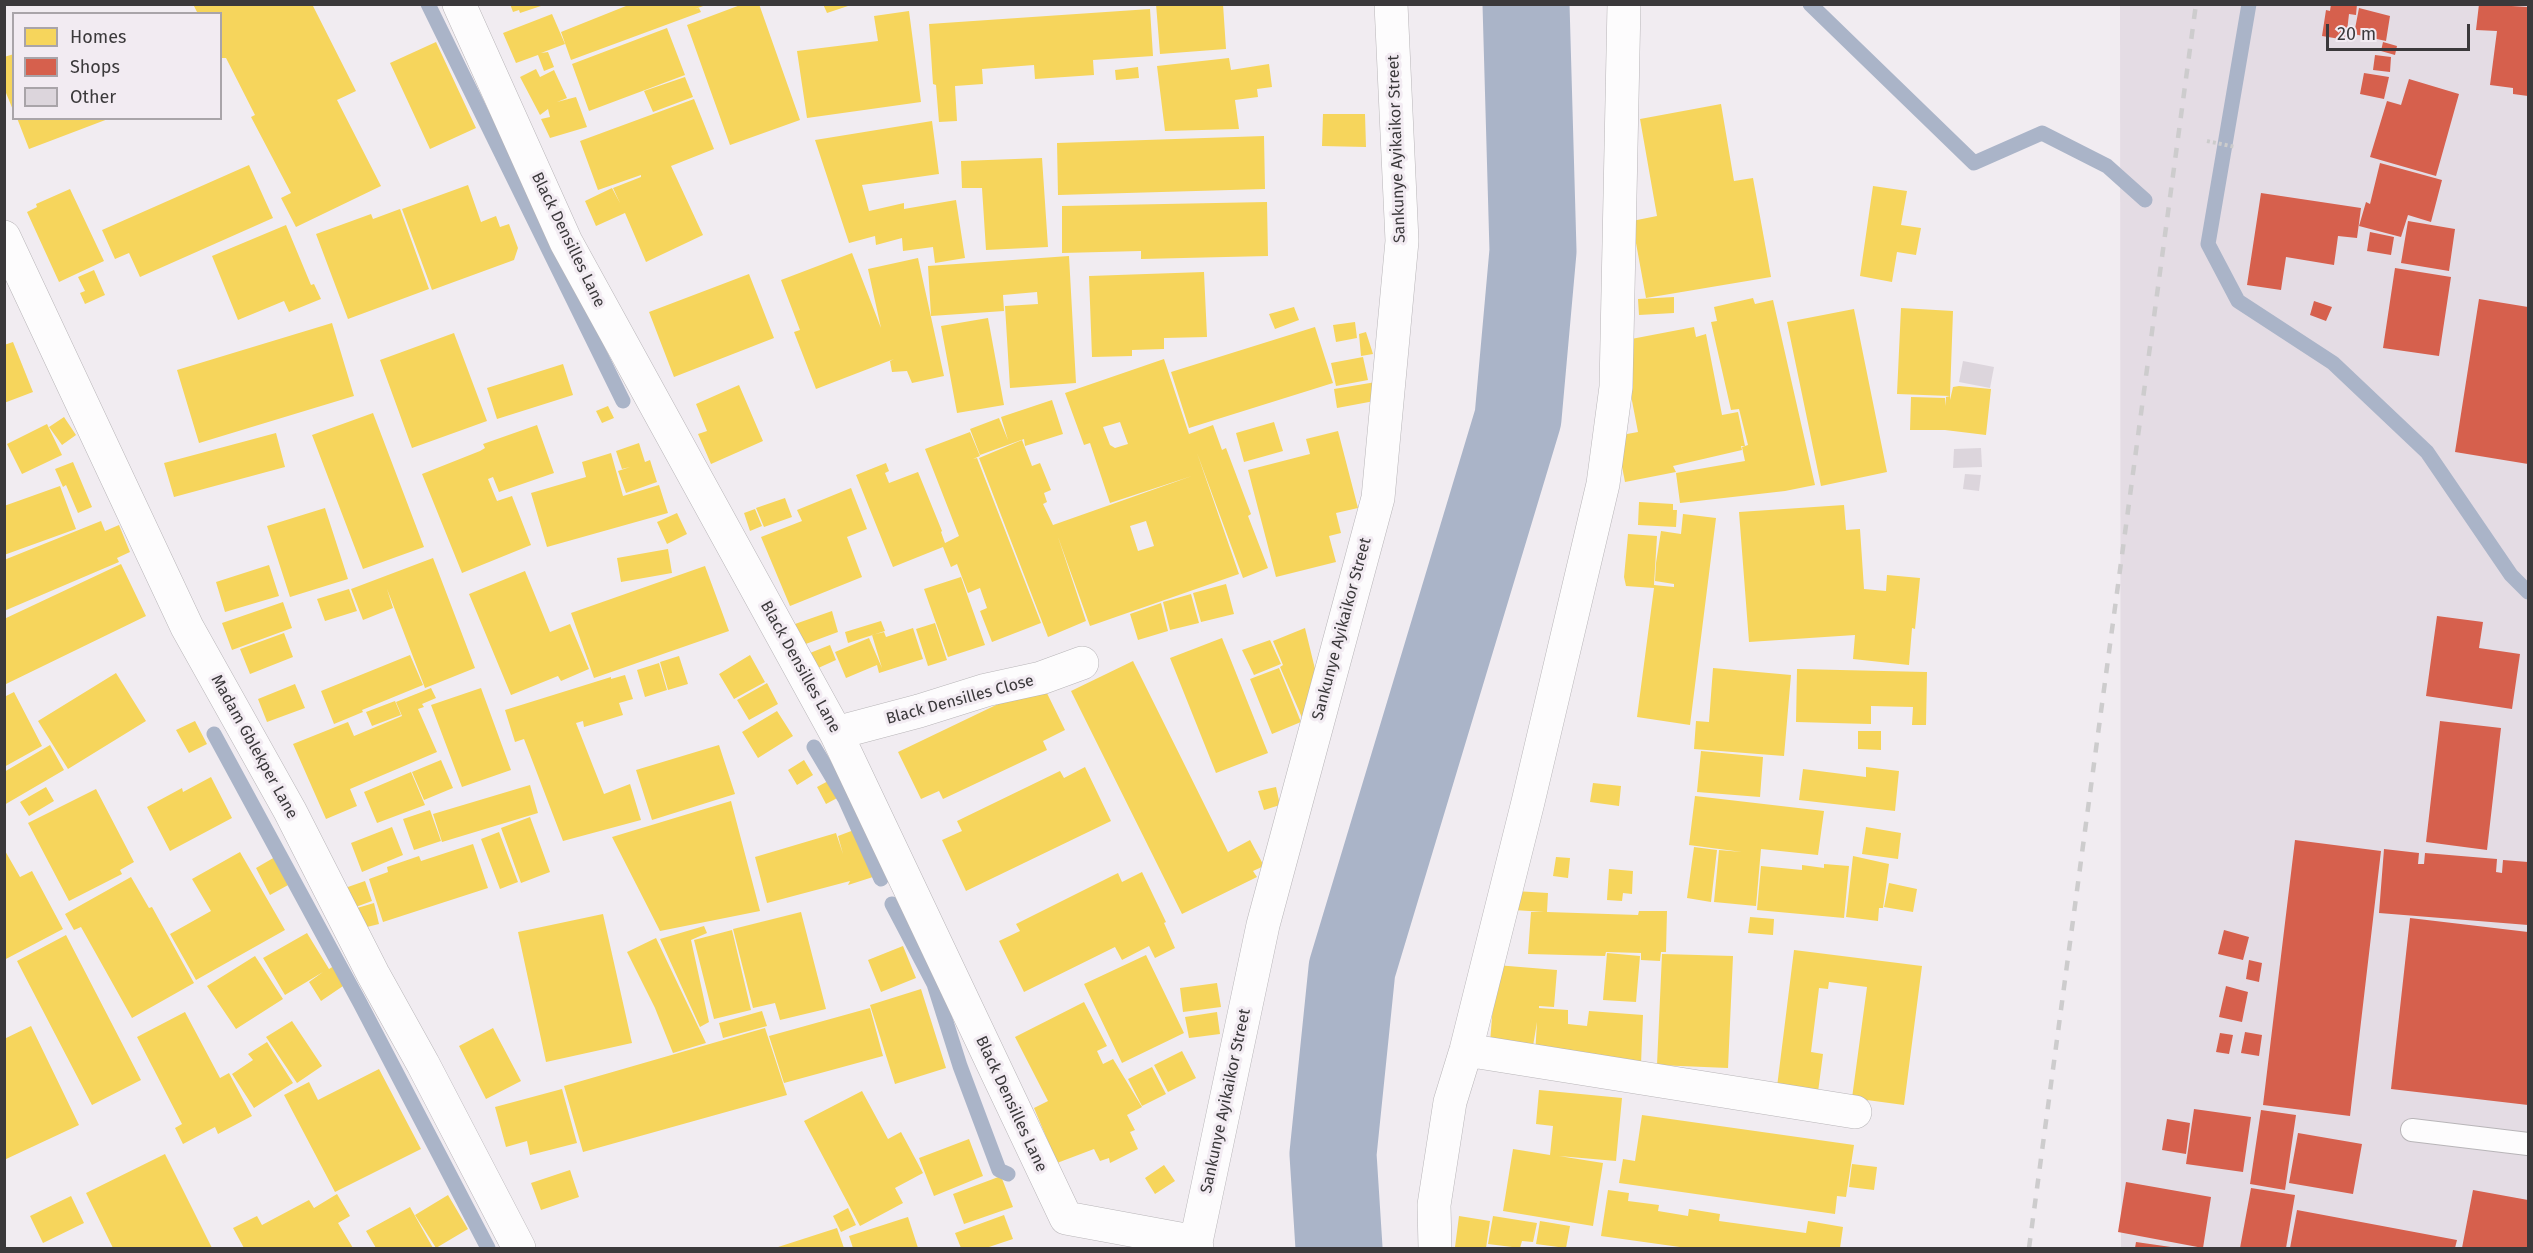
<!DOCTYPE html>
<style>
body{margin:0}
#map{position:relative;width:2533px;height:1253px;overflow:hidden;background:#f1ecf1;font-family:"Fira Sans",sans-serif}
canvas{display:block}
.frame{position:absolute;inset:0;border:6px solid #3b393b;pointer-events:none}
.legend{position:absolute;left:12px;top:12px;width:210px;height:108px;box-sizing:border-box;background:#f2ebf2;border:2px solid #a9a4a9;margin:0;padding:8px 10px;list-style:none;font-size:18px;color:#3b393b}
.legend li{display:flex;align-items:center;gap:12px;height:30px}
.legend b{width:30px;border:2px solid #a9a4a9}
.scale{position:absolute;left:2326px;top:24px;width:144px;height:27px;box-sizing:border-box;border:3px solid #3b393b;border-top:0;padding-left:8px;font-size:18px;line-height:21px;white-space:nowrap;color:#3b393b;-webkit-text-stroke:4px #f2ebf2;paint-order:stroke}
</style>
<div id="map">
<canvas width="2533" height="1253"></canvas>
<div class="frame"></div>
<ul class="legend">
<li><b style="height:16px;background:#f6d55c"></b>Homes</li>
<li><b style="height:16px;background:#d6604d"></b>Shops</li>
<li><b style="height:16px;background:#dcd5dc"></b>Other</li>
</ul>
<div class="scale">20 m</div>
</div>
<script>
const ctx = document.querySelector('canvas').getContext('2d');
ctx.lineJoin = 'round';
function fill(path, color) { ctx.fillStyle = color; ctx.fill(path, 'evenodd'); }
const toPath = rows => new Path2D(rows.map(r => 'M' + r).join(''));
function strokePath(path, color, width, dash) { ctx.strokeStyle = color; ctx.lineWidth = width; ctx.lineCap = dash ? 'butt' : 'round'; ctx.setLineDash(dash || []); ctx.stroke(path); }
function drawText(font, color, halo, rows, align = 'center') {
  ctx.font = font + ' "Fira Sans",sans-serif'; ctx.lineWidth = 6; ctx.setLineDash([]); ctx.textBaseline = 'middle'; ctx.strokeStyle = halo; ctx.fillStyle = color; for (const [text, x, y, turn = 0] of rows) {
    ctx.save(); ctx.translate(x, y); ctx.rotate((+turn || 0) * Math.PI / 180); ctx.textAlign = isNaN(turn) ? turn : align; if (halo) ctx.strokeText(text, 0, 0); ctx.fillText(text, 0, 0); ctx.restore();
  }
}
fill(toPath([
 [2120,5,2528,5,2528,1248,2121,1248]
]), '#e4dce4');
fill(toPath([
 [193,4,312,4,356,91,337,100,381,186,296,227,281,198,291,193,251,117,255,115,226,58,220,58,220,14,198,14],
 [510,4,544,4,544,5,520,13,519,10,513,12],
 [631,4,706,5,695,9,699,8,701,12,571,60,561,32],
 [743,4,759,4,800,120,730,145,687,25],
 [823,4,851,4,851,5,827,13],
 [1156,4,1223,4,1226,49,1160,54],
 [1150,9,1153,56,1093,60,1094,75,1035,79,1034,65,982,69,983,84,955,86,957,121,939,122,936,85,933,84,929,24],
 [909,11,921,102,807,118,797,51,878,41,874,16],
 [552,14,565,44,541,53,548,52,554,67,544,71,538,55,516,63,503,33],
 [667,28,685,75,589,111,572,64],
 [436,42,476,128,430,149,390,63],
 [14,54,14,110,13,110,4,88,4,57],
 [1229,58,1231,70,1269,64,1272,87,1257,89,1258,97,1235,100,1239,129,1165,131,1157,66],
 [1138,67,1139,78,1116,80,1115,70],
 [536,69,540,77,554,70,567,98,557,102,576,97,587,127,550,138,541,119,550,117,548,109,540,115,520,77],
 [685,77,693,97,653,112,644,91],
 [694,99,714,149,671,166,703,235,646,262,625,213,596,226,585,201,612,188,620,203,613,188,641,177,641,175,598,190,580,141],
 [1721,104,1734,181,1753,178,1771,277,1646,298,1632,221,1657,216,1640,119],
 [1323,114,1365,114,1366,147,1322,146],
 [17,118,108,118,108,119,29,149],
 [932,121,939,174,862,185,869,211,904,203,904,209,956,200,965,258,935,263,933,247,903,251,902,238,876,245,875,236,849,243,815,140],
 [1264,136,1265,189,1058,195,1057,143],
 [1042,158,1048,247,986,250,982,188,962,188,961,161],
 [249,165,273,218,140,277,129,253,115,259,102,230],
 [468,185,481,222,496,216,500,227,509,224,518,248,514,260,432,290,402,209],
 [1873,186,1907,191,1901,225,1921,228,1916,255,1897,252,1892,282,1860,276],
 [70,189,104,261,59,282,27,212,37,207,36,204],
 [1267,202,1268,256,1141,259,1141,251,1062,253,1062,206],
 [400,209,429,289,348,319,316,234,371,214,373,219],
 [286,225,311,285,314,284,321,299,289,312,284,301,238,320,212,256],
 [852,253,881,328,868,269,918,258,944,376,912,383,907,371,892,372,890,361,894,359,816,389,794,332,800,330,781,280],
 [1069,256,1076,383,1010,388,1005,306,1038,304,1037,292,1003,295,1004,311,931,316,928,266],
 [94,270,105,295,85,304,80,293,85,291,78,277],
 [1204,272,1207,337,1164,338,1164,349,1132,350,1132,356,1092,357,1089,276],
 [749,274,774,338,674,377,649,312],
 [1674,297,1674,313,1639,315,1638,299],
 [1753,298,1755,304,1773,300,1815,485,1785,491,1680,503,1676,473,1745,461,1742,447,1748,445,1739,409,1731,410,1711,322,1717,321,1714,307],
 [1294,307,1299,320,1275,329,1269,314],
 [1901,308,1953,311,1950,396,1897,394],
 [1854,309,1887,472,1821,486,1787,322],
 [988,318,1004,405,957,413,941,326],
 [1355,322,1357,338,1336,342,1333,325],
 [332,323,354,396,199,443,177,370],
 [1315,327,1333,383,1189,428,1171,372],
 [1694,327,1696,337,1706,334,1722,415,1738,412,1745,446,1741,446,1742,450,1673,466,1676,472,1625,482,1616,436,1638,432,1623,354,1626,340],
 [1366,332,1373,354,1361,356,1359,334],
 [454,333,487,421,412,448,380,360],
 [13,342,33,392,4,403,4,345],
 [1363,357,1368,380,1336,386,1331,363],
 [1164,359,1189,434,1213,425,1222,450,1226,448,1251,514,1248,516,1268,568,1243,578,1197,453,1239,574,1090,626,1058,537,1086,621,1048,637,979,458,1022,440,1032,466,1040,463,1051,490,1044,493,1047,502,1043,504,1053,525,1192,476,1110,503,1090,443,1084,445,1065,393],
 [1120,422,1128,444,1115,448,1110,445,1103,427],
 [1146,521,1154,546,1138,551,1130,526],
 [563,364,573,395,497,419,487,388],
 [1382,381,1385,399,1337,408,1334,389],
 [739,385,763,441,711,464,698,434,707,431,696,404],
 [1959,386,1991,389,1986,435,1945,430,1910,430,1911,397,1945,398,1946,406,1946,397,1950,396,1950,400,1953,387],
 [1052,400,1063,434,1025,446,1024,439,980,455,970,429,999,418,1008,440,1001,417],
 [608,406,614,418,602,423,596,411],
 [373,413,424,547,363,569,312,435],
 [64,417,76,435,62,445,49,427],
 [1274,422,1283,451,1244,462,1236,433],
 [47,424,62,455,22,474,7,444],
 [537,425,554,473,499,492,493,477,488,479,497,501,512,496,531,545,462,573,422,474,480,451,485,448,483,444],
 [1338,431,1358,508,1336,513,1341,533,1329,536,1336,562,1276,577,1248,470,1310,454,1306,439],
 [970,432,980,456,973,459,977,458,1041,623,992,642,980,611,987,608,980,588,968,593,957,564,951,567,943,547,893,567,856,475,886,463,889,471,885,473,889,483,918,472,942,531,941,532,945,543,959,536,925,449],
 [276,433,285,467,174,497,164,463],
 [639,443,645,462,650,460,657,482,626,493,618,471,630,467,622,469,616,451],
 [611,453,623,496,659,485,668,513,547,547,531,493,586,477,582,462],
 [73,462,92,507,78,513,66,485,63,487,55,469],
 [60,486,76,529,4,555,4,506],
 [851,488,867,529,847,537,862,577,790,606,761,537,802,521,797,510],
 [785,498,792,517,764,527,756,508],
 [1639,502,1673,504,1673,510,1677,510,1676,527,1638,525],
 [1844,505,1846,530,1860,529,1864,589,1886,591,1887,575,1920,578,1915,629,1912,628,1909,665,1853,659,1855,635,1749,642,1739,512],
 [325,508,348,579,290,597,267,526],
 [755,509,762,526,750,531,744,513],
 [677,513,687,534,667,544,657,522],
 [1683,514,1716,518,1690,725,1637,717,1654,588,1626,586,1624,577,1628,534,1657,536,1654,585,1674,587,1674,584,1655,581,1656,563,1661,531,1681,534],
 [101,521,105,531,119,525,130,552,117,558,119,562,4,611,4,560],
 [668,549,672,573,621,582,617,558],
 [433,558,475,668,425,688,387,589,393,608,363,620,351,589],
 [121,564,146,616,4,685,4,619],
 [269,565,279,596,225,612,216,582],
 [705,566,729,631,594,678,571,613],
 [525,571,550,632,570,624,589,669,561,681,558,676,511,695,469,594],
 [961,577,985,645,948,657,924,589],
 [1226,584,1234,614,1201,622,1193,593],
 [349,589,357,611,325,621,317,599],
 [1191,594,1199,623,1170,630,1163,602],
 [283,602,292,628,232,650,222,623],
 [1161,603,1168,631,1138,640,1130,614],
 [832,611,838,632,803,645,795,624],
 [881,621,885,631,848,643,845,632],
 [935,623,947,660,928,666,916,629],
 [913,628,923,659,879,673,877,665,846,678,835,652,869,638,882,668,872,635,884,632,886,637],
 [1305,628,1316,673,1303,720,1280,667,1283,665,1273,641],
 [284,633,293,657,250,674,240,649],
 [1222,638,1268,753,1216,773,1170,658],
 [1270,640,1281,664,1254,675,1242,650],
 [830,645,836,660,816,669,810,653],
 [410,655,423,685,362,710,363,712,334,724,321,691],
 [750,655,765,682,734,699,719,674],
 [679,656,688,684,668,690,660,662],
 [1133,661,1228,852,1250,840,1264,866,1253,871,1257,877,1182,914,1071,691],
 [659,663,667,690,645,697,637,670],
 [1279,668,1301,722,1272,734,1250,679],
 [1713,668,1791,675,1784,756,1694,749,1696,721,1709,722],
 [1797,669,1927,672,1926,725,1912,725,1913,707,1871,706,1871,724,1796,722],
 [116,673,146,721,68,769,38,721],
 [625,675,633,699,619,703,623,715,584,727,583,721,576,723,604,794,630,784,641,820,563,841,524,739,515,742,505,710,611,677,611,679],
 [767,683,778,704,749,720,737,700],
 [1042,683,1065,730,1043,741,1047,750,943,799,939,791,921,799,898,752],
 [295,684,305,708,267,722,258,699],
 [431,688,436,698,422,704,424,707,418,709,437,752,350,789,357,806,326,819,293,744,348,722,354,736,402,716,396,702],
 [481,688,511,770,462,787,431,705],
 [14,692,42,746,4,767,4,697],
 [395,701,401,715,372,726,366,712],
 [777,711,793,736,758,758,742,732],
 [195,721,207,744,189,753,176,730],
 [1858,731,1881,731,1881,750,1858,749],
 [50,745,64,770,4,805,4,772],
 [719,745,735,794,652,820,636,770],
 [1701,751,1763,757,1760,797,1697,792],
 [441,760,453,788,424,800,412,772],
 [804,760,813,775,797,785,788,770],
 [1085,767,1111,821,966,891,942,840,962,831,957,821,1060,771,1064,778],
 [1866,767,1899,771,1895,811,1799,800,1803,769,1866,777],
 [411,772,425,805,377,823,364,792],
 [211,777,232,818,170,851,147,807,182,788,183,792],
 [830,780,839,797,826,804,817,787],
 [1593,783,1621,786,1619,806,1590,802],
 [530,785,538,813,442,842,433,814],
 [46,787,54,801,29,816,20,802],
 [1276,787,1280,805,1264,810,1258,791],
 [96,789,134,862,120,870,122,874,69,901,28,823],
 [1695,796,1824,811,1818,855,1761,849,1756,906,1714,902,1719,850,1742,852,1689,845],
 [731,801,760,911,660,931,612,837],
 [430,810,441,841,414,850,403,819],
 [530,817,550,872,521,883,501,828],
 [392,827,403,855,362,872,351,843],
 [1866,827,1901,833,1898,859,1862,854],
 [854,830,873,877,848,885,850,881,767,903,755,857,836,833,843,854,838,836],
 [499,832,518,882,500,889,481,839],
 [473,844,488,888,383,922,369,879,388,872,387,867,419,856,421,861],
 [1694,847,1717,850,1711,902,1687,898],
 [4,849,20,877,32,871,63,929,4,960],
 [240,852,285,930,196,980,170,934,211,911,192,879],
 [1853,856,1889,864,1883,908,1879,908,1878,921,1846,917],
 [275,857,290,884,270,895,256,868],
 [1556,857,1570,858,1568,878,1553,876],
 [1824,864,1849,866,1844,918,1757,910,1761,866,1802,870,1802,865,1824,868],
 [1609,869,1633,871,1632,894,1623,893,1622,901,1607,900],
 [1142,872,1166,922,1164,923,1175,948,1155,958,1149,946,1122,960,1115,947,1024,992,999,941,1020,931,1016,924,1118,873,1122,882],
 [131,877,149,908,152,907,194,983,132,1018,81,927,74,930,65,914],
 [365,881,372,901,353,908,345,888],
 [1889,883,1917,889,1913,912,1884,907],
 [1515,891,1548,893,1547,912,1638,915,1639,911,1667,911,1666,952,1661,952,1660,961,1641,960,1641,953,1606,952,1605,956,1528,954,1531,912,1544,912,1514,910],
 [374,903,379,924,363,928,357,908],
 [801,912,826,1009,780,1020,775,1003,753,1008,733,929],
 [603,914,632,1043,546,1062,518,932],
 [1750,917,1774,919,1773,935,1748,933],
 [704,926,707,933,691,940,709,1022,700,1027,660,939],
 [732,930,751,1010,714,1019,694,940],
 [307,933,329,969,334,966,346,984,321,1001,309,982,323,972,285,995,263,958],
 [66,935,141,1080,92,1105,17,961],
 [656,938,706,1043,673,1053,655,1008,627,952],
 [903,946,916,978,881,992,868,960],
 [1794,950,1922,966,1904,1105,1852,1098,1867,987,1829,982,1828,989,1819,988,1811,1052,1823,1054,1818,1092,1777,1087],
 [1607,953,1640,956,1636,1002,1603,1000],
 [1662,954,1733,956,1728,1068,1657,1065],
 [1146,955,1184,1033,1122,1063,1084,984],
 [255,956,283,999,236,1029,207,986],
 [1496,965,1557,970,1554,1007,1539,1006,1539,1008,1568,1010,1568,1024,1587,1026,1589,1011,1643,1015,1641,1064,1535,1056,1537,1022,1533,1046,1490,1043],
 [1217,983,1221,1007,1183,1012,1180,988],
 [921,989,946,1068,895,1084,870,1005],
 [1084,1002,1107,1046,1097,1051,1103,1064,1113,1059,1142,1107,1127,1115,1135,1130,1130,1132,1138,1149,1110,1163,1109,1158,1100,1161,1094,1149,1057,1163,1034,1108,1048,1101,1015,1037],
 [870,1008,883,1056,784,1083,769,1036],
 [762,1011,767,1026,723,1038,719,1023],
 [185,1012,220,1078,229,1073,252,1116,218,1134,215,1127,183,1144,175,1128,182,1124,137,1037],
 [1217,1012,1220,1034,1189,1038,1185,1017],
 [292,1021,322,1066,297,1083,266,1037],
 [31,1026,79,1125,4,1160,4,1039],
 [493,1028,521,1081,486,1099,459,1046],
 [765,1028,787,1095,583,1152,564,1086],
 [267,1042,293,1083,254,1108,232,1074,253,1060,248,1054],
 [1182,1051,1196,1078,1168,1092,1154,1065],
 [1152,1067,1166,1094,1142,1106,1128,1079],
 [379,1069,421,1149,335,1192,284,1095,309,1082,318,1100],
 [562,1089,577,1143,530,1155,527,1141,506,1147,495,1107],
 [1539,1090,1622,1098,1616,1161,1559,1156,1603,1163,1593,1226,1503,1211,1513,1149,1550,1155,1553,1126,1536,1124],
 [862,1091,888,1139,901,1132,923,1173,895,1188,903,1203,860,1226,804,1121],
 [1642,1115,1854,1145,1846,1197,1837,1196,1835,1214,1619,1183,1623,1159,1635,1161],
 [969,1139,983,1176,934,1196,919,1158],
 [165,1154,212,1248,113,1248,86,1193],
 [1852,1164,1877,1167,1874,1190,1849,1187],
 [1164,1165,1175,1181,1155,1194,1145,1178],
 [570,1170,579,1197,541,1210,531,1183],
 [1001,1176,1013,1207,964,1224,953,1194],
 [1608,1190,1629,1193,1628,1201,1659,1205,1658,1211,1688,1216,1689,1209,1720,1214,1719,1221,1806,1233,1808,1221,1843,1227,1840,1248,1687,1248,1601,1236],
 [337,1194,350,1216,338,1223,353,1248,244,1248,233,1228,257,1216,262,1225,309,1200,314,1208],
 [448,1195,468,1229,436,1248,415,1215],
 [71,1196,84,1223,43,1243,30,1216],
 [410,1207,433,1248,376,1248,366,1231],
 [848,1208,856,1225,841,1232,833,1216],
 [1004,1215,1013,1239,986,1248,961,1248,955,1233],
 [1459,1216,1490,1221,1486,1248,1455,1247],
 [1493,1216,1537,1223,1533,1242,1522,1241,1520,1248,1488,1244],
 [908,1217,918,1248,853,1248,849,1236],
 [1540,1221,1570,1226,1566,1248,1536,1244],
 [837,1228,844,1248,775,1248]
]), '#f6d55c');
fill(toPath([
 [2331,4,2357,4,2356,15,2349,14,2346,40,2322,36,2326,10,2330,11],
 [2479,4,2528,7,2528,96,2513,94,2513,88,2490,85,2497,31,2476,30],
 [2359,8,2390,16,2386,41,2354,34],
 [2383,42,2397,46,2395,55,2381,51],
 [2375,55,2391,57,2390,72,2373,70],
 [2364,73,2389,77,2384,99,2360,94],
 [2409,79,2459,94,2436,176,2370,157,2387,101,2401,105],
 [2380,163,2442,180,2431,222,2408,215,2401,237,2359,226,2366,202,2370,204],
 [2261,193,2361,208,2357,238,2338,236,2334,265,2286,257,2281,290,2247,285],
 [2408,221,2455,229,2449,271,2401,263],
 [2370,232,2394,237,2391,255,2367,251],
 [2395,268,2451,277,2439,356,2383,348],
 [2479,299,2528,307,2528,464,2455,452],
 [2314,301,2332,307,2326,321,2310,315],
 [2437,616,2483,622,2479,648,2520,654,2512,709,2426,696],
 [2440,721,2501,728,2487,850,2426,842],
 [2295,840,2381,851,2350,1116,2263,1105],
 [2384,849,2419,853,2418,864,2424,864,2425,853,2497,859,2496,872,2502,873,2503,860,2528,862,2528,925,2379,913],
 [2410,918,2528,932,2528,1105,2391,1089],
 [2224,930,2249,937,2243,960,2218,954],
 [2249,960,2262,963,2259,982,2246,979],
 [2226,986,2248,992,2242,1022,2219,1017],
 [2245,1032,2262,1035,2259,1056,2241,1053],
 [2220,1033,2233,1035,2229,1054,2216,1052],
 [2194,1109,2251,1117,2243,1172,2186,1164],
 [2261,1110,2296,1115,2285,1190,2250,1184],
 [2167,1119,2190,1123,2186,1154,2162,1150],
 [2298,1133,2362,1144,2353,1194,2289,1183],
 [2126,1182,2211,1197,2203,1248,2118,1232],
 [2251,1188,2295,1195,2286,1248,2240,1248],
 [2473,1190,2528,1200,2528,1248,2462,1248],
 [2297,1210,2457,1240,2455,1248,2290,1248],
 [2136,1242,2171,1247,2171,1248,2135,1248]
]), '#d6604d');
strokePath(toPath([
 [428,4,623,401],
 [1810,4,1974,163,2042,133,2107,166,2145,200],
 [2249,4,2208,244,2238,301,2333,363,2427,452,2511,575,2528,592],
 [214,734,360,1003,488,1248],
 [814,747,845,799,881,879],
 [892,904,934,984,960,1066,999,1170,1008,1174]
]), '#aab4c8', 15);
strokePath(toPath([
 [1339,1248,1333,1154,1352,969,1518,418,1533,251,1526,4]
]), '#aab4c8', 87);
fill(toPath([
 [1963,361,1994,367,1990,388,1959,382],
 [1981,448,1982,467,1953,468,1954,449],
 [1965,474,1981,475,1979,491,1963,489]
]), '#dcd5dc');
const lane = toPath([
 [2412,1130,2528,1144]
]);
const street = toPath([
 [459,4,566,242,836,733,1066,1218,1196,1242],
 [4,237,187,627,290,811,373,974,423,1064,519,1248],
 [836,733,919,711,986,690,1041,678,1082,663],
 [1466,1050,1855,1112],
 [1197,1248,1196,1242,1263,925,1378,498,1402,241,1391,4],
 [1435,1248,1434,1205,1450,1102,1466,1050,1528,802,1603,484,1616,387,1624,4]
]);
strokePath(lane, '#b8b5b8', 24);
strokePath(street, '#b8b5b8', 34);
strokePath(toPath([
 [2207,141,2235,147]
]), '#ccc', 4, [3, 3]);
strokePath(lane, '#fdfcfd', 22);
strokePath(street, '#fdfcfd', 33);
strokePath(toPath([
 [2029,1248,2196,4]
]), '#cdcccd', 4.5, [10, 10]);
drawText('16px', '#3b393b', '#f2ebf2', [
 ["Sankunye Ayikaikor Street",1397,149,-92],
 ["Black Densilles Lane",568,240,64],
 ["Sankunye Ayikaikor Street",1342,629,-75],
 ["Black Densilles Lane",800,667,61],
 ["Black Densilles Close",960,700,-15],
 ["Madam Gblekper Lane",254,747,61],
 ["Sankunye Ayikaikor Street",1226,1101,-78],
 ["Black Densilles Lane",1011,1104,65]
]);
</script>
